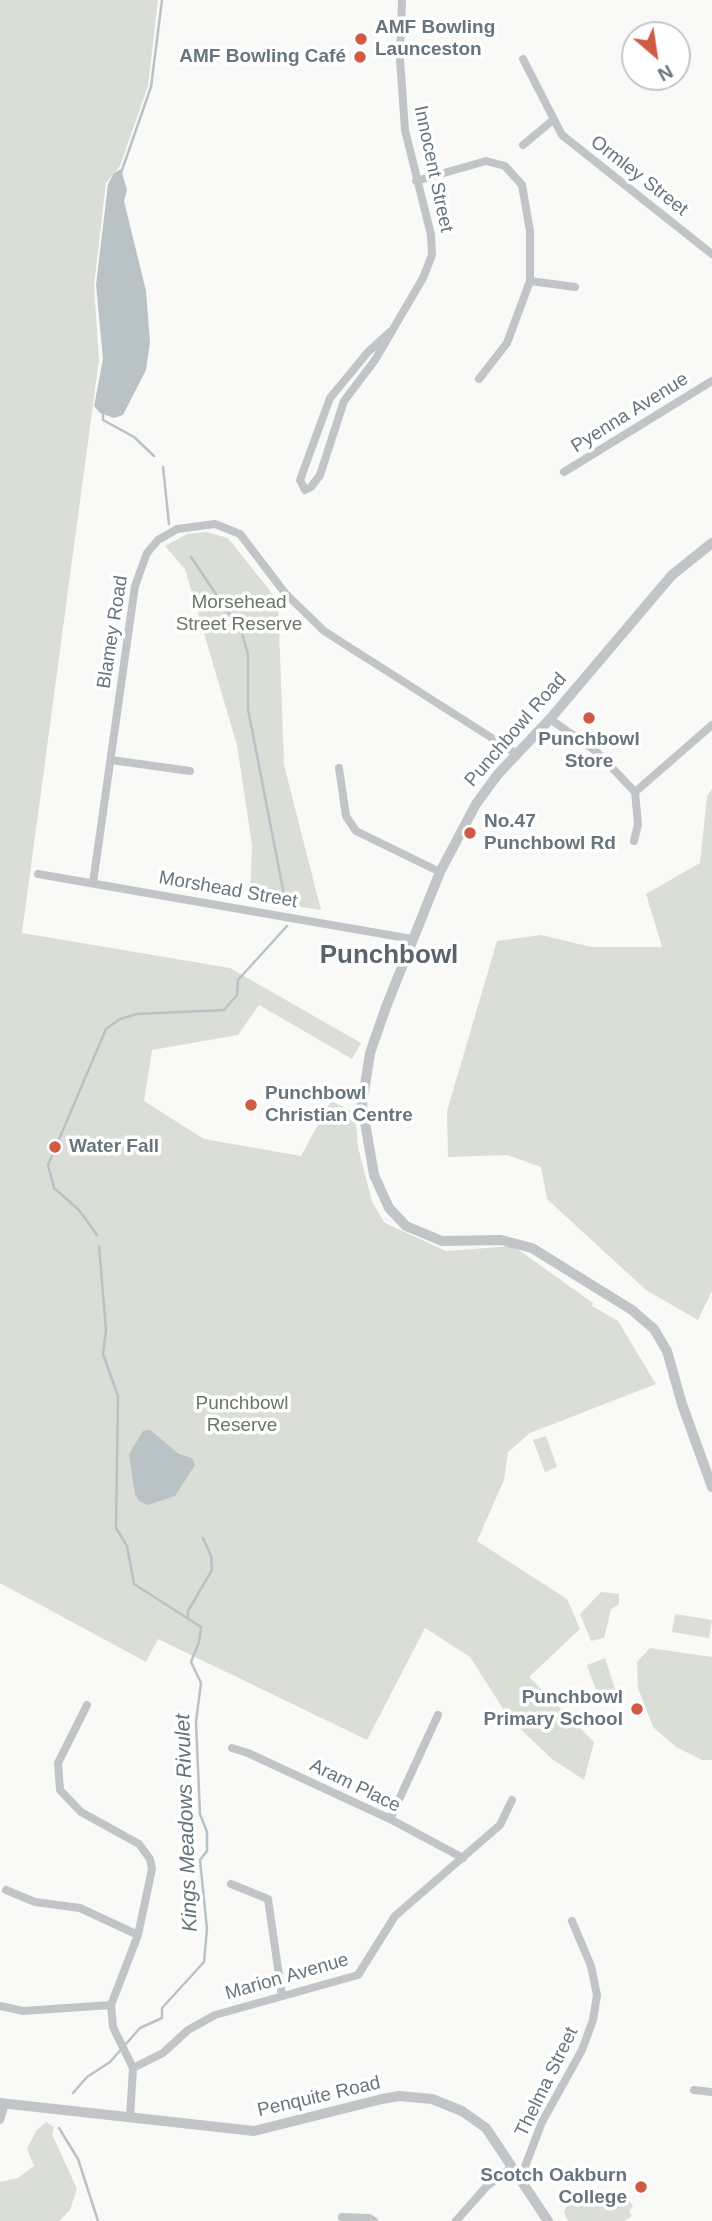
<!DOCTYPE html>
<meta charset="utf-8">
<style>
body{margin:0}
#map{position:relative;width:712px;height:2221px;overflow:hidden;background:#f9f9f7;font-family:Helvetica,sans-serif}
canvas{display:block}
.north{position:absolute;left:621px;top:21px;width:70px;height:70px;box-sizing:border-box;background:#fff;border:2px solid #c2c8cb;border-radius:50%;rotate:151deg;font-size:19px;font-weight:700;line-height:28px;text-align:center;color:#67767e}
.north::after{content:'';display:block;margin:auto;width:24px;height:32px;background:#ce5b42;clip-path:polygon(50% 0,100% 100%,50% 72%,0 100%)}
</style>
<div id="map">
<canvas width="712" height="2221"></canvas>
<div class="north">N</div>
</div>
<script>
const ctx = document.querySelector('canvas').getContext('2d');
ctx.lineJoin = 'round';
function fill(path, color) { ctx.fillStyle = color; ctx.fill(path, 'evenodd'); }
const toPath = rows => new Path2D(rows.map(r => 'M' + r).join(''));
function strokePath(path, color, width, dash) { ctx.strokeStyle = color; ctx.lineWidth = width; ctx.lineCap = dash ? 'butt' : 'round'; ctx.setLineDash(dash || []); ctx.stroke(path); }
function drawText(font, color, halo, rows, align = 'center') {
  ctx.font = font + ' Helvetica,sans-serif'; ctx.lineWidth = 7; ctx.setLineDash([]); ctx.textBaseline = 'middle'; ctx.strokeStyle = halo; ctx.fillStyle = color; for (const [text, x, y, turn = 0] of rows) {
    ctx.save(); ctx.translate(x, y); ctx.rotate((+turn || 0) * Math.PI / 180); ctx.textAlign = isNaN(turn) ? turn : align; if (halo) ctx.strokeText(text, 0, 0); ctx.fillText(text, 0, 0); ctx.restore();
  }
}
fill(toPath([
 [0,0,158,0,148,86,120,166,106,183,94,285,99,360,22,933,230,968,361,1043,352,1059,259,1005,238,1035,152,1050,144,1101,204,1139,301,1156,331,1101,355,1113,358,1147,372,1202,385,1223,446,1251,513,1246,593,1303,592,1306,618,1321,656,1384,530,1433,508,1452,504,1480,477,1541,567,1599,580,1629,529,1677,594,1742,584,1780,552,1759,509,1718,470,1657,425,1628,367,1740,158,1639,146,1662,0,1583],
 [206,532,228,538,278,601,284,765,321,910,250,899,252,845,237,745,185,569,165,546,187,534],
 [712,789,712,1291,698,1320,646,1290,547,1199,541,1167,507,1155,448,1157,447,1111,497,941,541,935,591,947,662,947,646,894,700,863,707,796],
 [546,1436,557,1467,545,1472,533,1440],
 [601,1592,619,1594,619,1604,611,1609,604,1638,591,1641,580,1614],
 [675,1614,712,1620,709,1638,672,1632],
 [650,1648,712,1657,712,1760,702,1760,676,1747,653,1727,638,1688,637,1662],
 [605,1658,617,1695,600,1701,587,1665],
 [46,2122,54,2127,52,2134,77,2189,70,2210,59,2221,0,2221,0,2182,18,2178,34,2166,27,2149,36,2131],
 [576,2195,613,2201,618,2205,629,2200,633,2206,629,2211,632,2216,624,2221,568,2221,564,2213,570,2196]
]), '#daded7');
fill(toPath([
 [121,169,127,190,124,201,146,291,150,342,146,370,123,415,114,418,100,413,94,406,103,359,96,285,108,184,114,173],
 [150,1430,179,1454,192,1458,195,1465,175,1496,148,1505,139,1501,135,1494,129,1454,143,1431]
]), '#b9c3c6');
strokePath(toPath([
 [121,173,151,87,162,0],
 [103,413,103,420,134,437,154,456],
 [163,467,169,524],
 [191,557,242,633,248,655,248,709,286,905],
 [97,1235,79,1210,54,1188,48,1165,106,1029,120,1019,137,1014,224,1010,237,995,238,980,287,926],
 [188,1618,188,1611,212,1570,211,1556,203,1538],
 [73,2093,87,2077,110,2062,140,2028,162,2018,162,2008,204,1962,207,1929,200,1860,207,1851,207,1832,200,1814,196,1722,201,1683,191,1662,199,1642,201,1627,134,1584,127,1546,116,1528,118,1396,103,1354,106,1330,99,1246],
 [59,2128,78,2159,98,2221]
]), '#b9c3c6', 2.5);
strokePath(toPath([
 [523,59,562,135,712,254],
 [523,145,553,120],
 [416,181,486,161,505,166,522,185,530,231,530,281,507,343,479,379],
 [530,281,575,287],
 [390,332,368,352,330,398,300,480,305,490,311,487,320,475,344,401,375,360,423,278,432,255,431,235,405,130,400,59,402,0],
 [564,472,712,381],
 [550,719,597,752,635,792,638,824,634,841],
 [111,760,190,771],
 [339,768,346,816,356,831,440,872],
 [635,792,712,725],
 [38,874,412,939],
 [93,883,135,586,147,553,158,540,177,529,215,524,240,534,285,593,324,631,517,754],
 [87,1705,58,1763,60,1790,81,1812,139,1844,150,1859,152,1869,138,1935,111,2005,113,2027,133,2068,130,2117],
 [232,1748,248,1753,390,1819,463,1858],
 [390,1819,438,1715],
 [231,1884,268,1899,282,1996],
 [6,1890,35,1902,80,1908,138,1935],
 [0,2006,23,2011,111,2005],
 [133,2068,163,2053,188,2030,215,2015,358,1975,395,1916,500,1825,512,1800],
 [694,2090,712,2092],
 [0,2120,5,2104],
 [517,2174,524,2169,542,2122,582,2050,593,2020,597,1995,591,1966,572,1921],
 [342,2217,369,2218,374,2221],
 [456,2221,487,2186,512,2167]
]), '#c1c5c8', 8);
strokePath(toPath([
 [712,543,672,575,550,719,498,774,476,804,440,872,386,1007,370,1053,362,1105,374,1175,389,1208,406,1226,442,1241,501,1240,532,1248,632,1310,654,1329,667,1351,682,1404,712,1487],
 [0,2103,254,2131,382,2099,399,2096,432,2099,462,2111,486,2128,548,2221]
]), '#c1c5c8', 10);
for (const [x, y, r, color] of [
 [361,39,7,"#ce5b42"],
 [360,57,7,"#ce5b42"],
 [589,718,7,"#ce5b42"],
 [470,833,7,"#ce5b42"],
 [251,1105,7,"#ce5b42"],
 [55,1147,7,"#ce5b42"],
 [637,1709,7,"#ce5b42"],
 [641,2187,7,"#ce5b42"]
]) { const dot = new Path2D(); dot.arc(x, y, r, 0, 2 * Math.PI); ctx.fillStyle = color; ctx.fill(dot); strokePath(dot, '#fff', 2.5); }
drawText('bold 19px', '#67767e', '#fff', [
 ["AMF Bowling",375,28],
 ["Launceston",375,50],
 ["AMF Bowling Café",346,57,"right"],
 ["Punchbowl",589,740,"center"],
 ["Store",589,762,"center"],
 ["No.47",484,822],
 ["Punchbowl Rd",484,844],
 ["Punchbowl",265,1094],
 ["Christian Centre",265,1116],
 ["Water Fall",69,1147],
 ["Punchbowl",623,1698,"right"],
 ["Primary School",623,1720,"right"],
 ["Scotch Oakburn",627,2176,"right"],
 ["College",627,2198,"right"]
], 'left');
drawText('19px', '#67767e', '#fff', [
 ["Innocent Street",433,169,78],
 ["Ormley Street",639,176,38],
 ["Pyenna Avenue",630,413,-32],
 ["Blamey Road",113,632,-81],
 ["Punchbowl Road",516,730,-49],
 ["Morshead Street",228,890,10],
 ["Aram Place",355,1786,26],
 ["Marion Avenue",287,1977,-16],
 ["Thelma Street",547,2082,-64],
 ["Penquite Road",319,2097,-13]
]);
drawText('19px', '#6a7766', '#fff', [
 ["Morsehead",239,603],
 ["Street Reserve",239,625],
 ["Punchbowl",242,1404],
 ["Reserve",242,1426]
]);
drawText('italic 21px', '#637478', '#fff', [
 ["Kings Meadows Rivulet",187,1823,-92]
]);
drawText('bold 26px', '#59646b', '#fff', [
 ["Punchbowl",389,956]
]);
</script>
